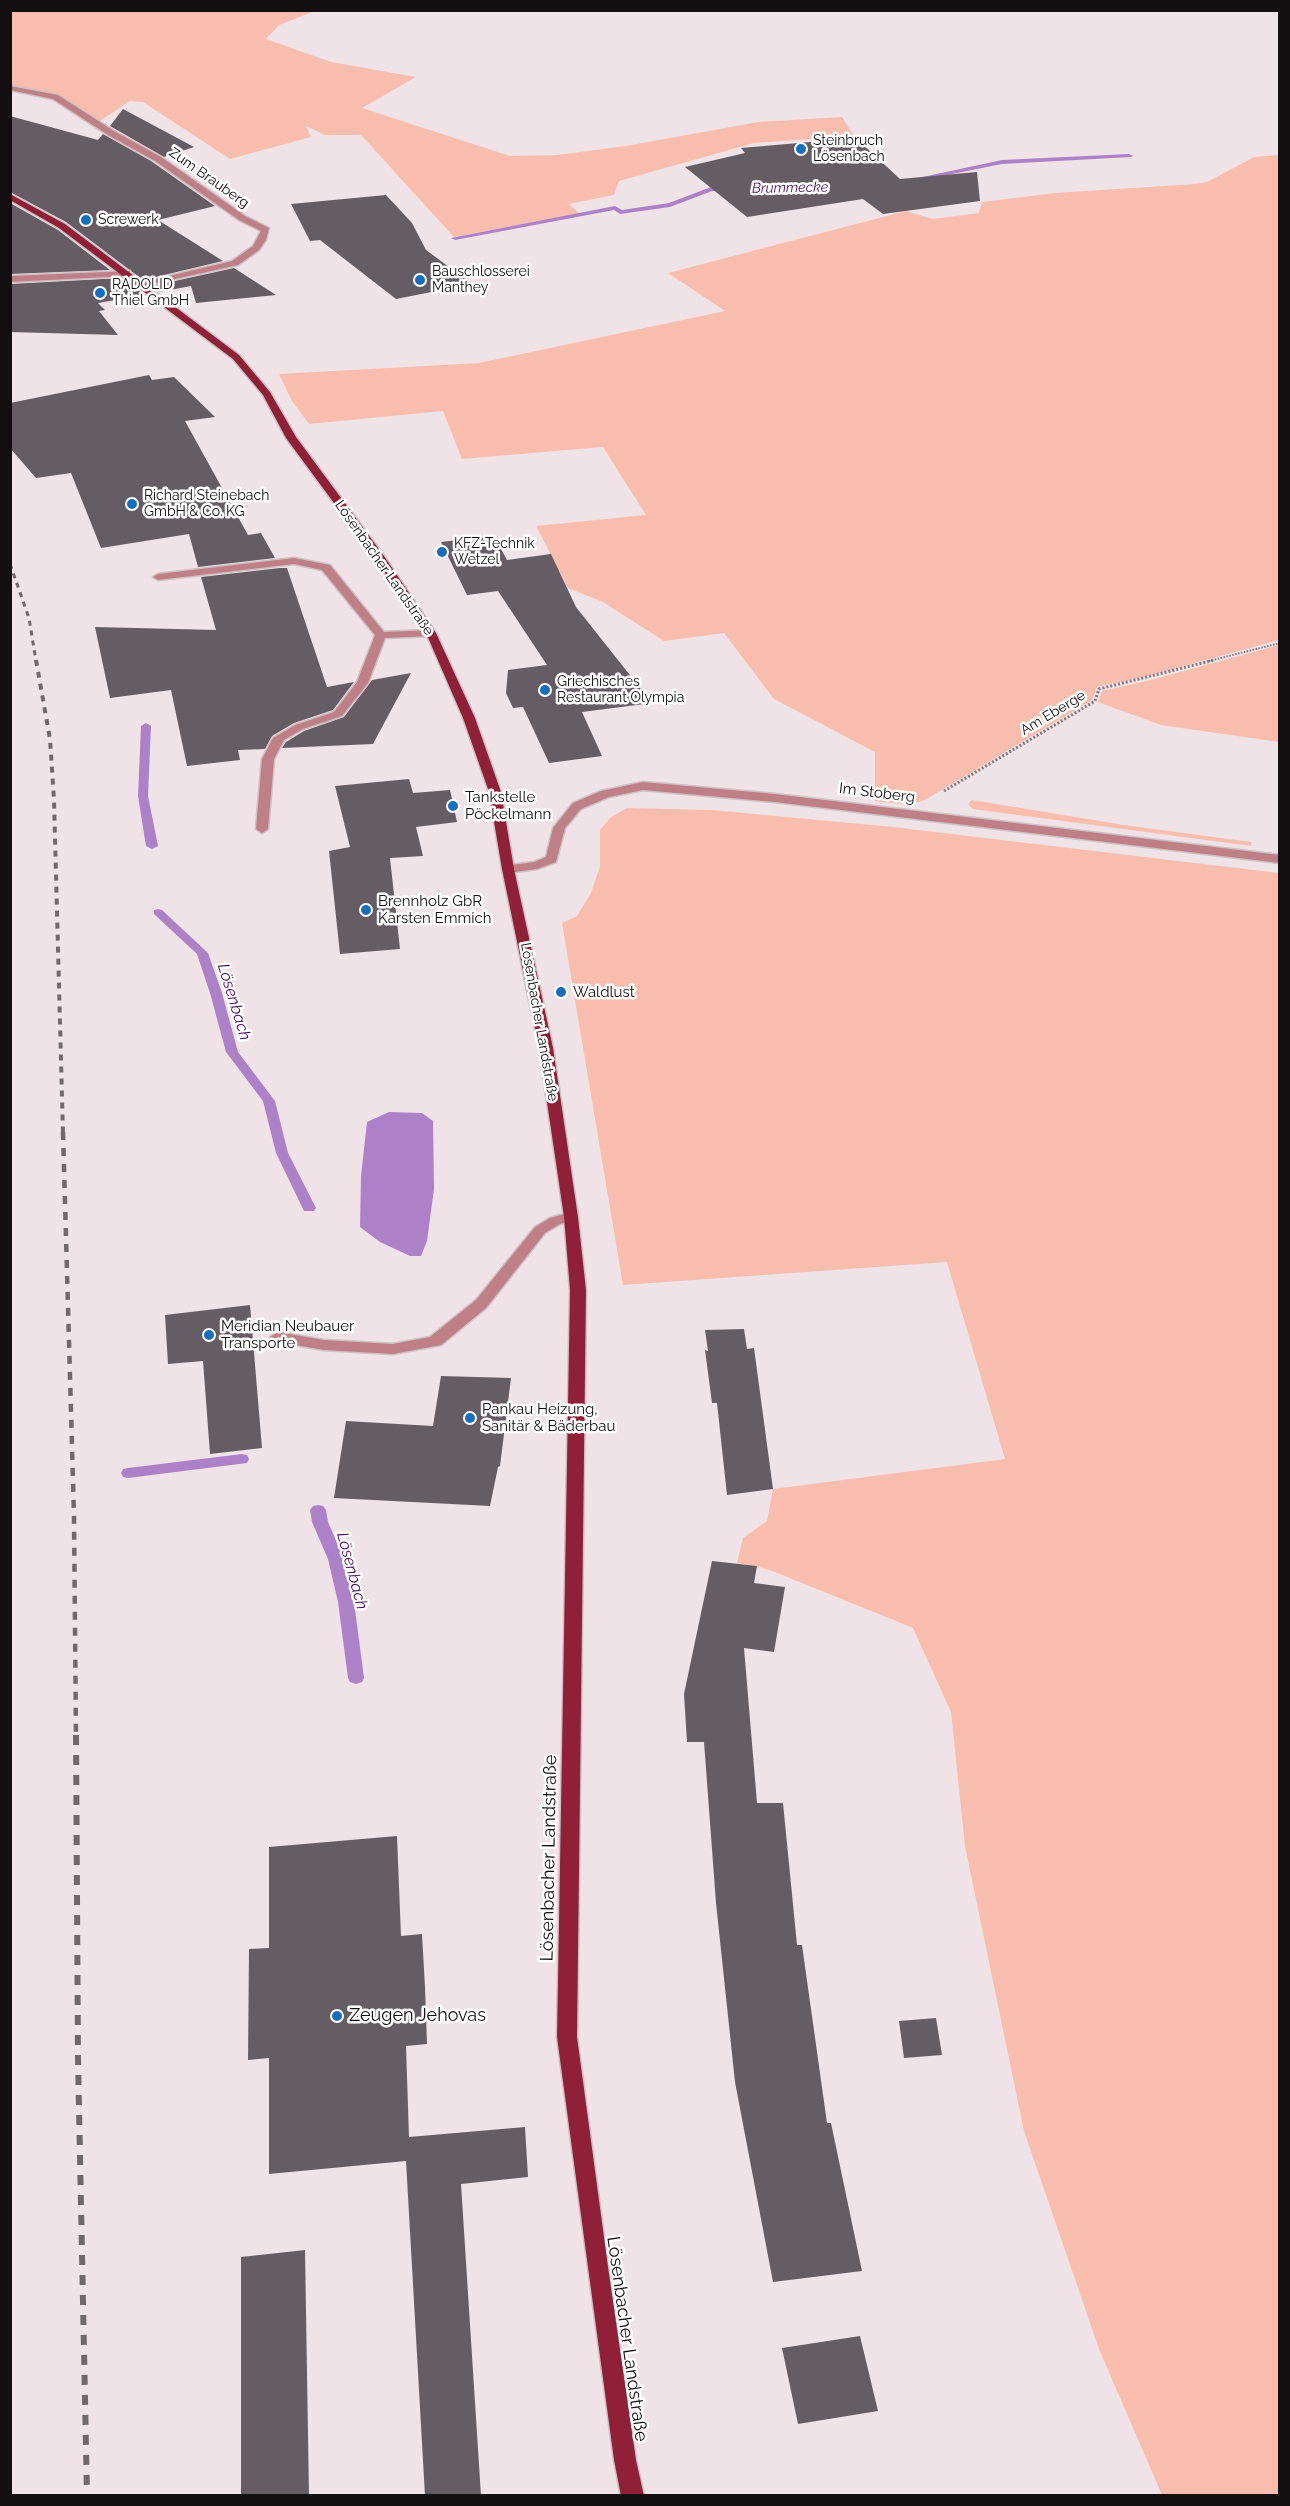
<!DOCTYPE html>
<meta charset="utf-8">
<style>
body{margin:0}
#map{position:relative;width:1290px;height:2506px;overflow:hidden;background:#f0e3e7;font-family:Raleway,sans-serif}
canvas{display:block}
.frame{position:absolute;inset:0;border:12px solid #130f10;pointer-events:none}
</style>
<div id="map">
<canvas width="1290" height="2506"></canvas>
<div class="frame"></div>
</div>
<script>
const ctx = document.querySelector('canvas').getContext('2d');
ctx.lineJoin = 'round';
function fill(path, color) { ctx.fillStyle = color; ctx.fill(path, 'evenodd'); }
const toPath = rows => new Path2D(rows.map(r => 'M' + r).join(''));
function strokePath(path, color, width, dash) { ctx.strokeStyle = color; ctx.lineWidth = width; ctx.lineCap = dash ? 'butt' : 'round'; ctx.setLineDash(dash || []); ctx.stroke(path); }
function drawText(font, color, halo, rows, align = 'center') {
  ctx.font = font + ' Raleway,sans-serif'; ctx.lineWidth = 5; ctx.setLineDash([]); ctx.textBaseline = 'middle'; ctx.strokeStyle = halo; ctx.fillStyle = color; for (const [text, x, y, turn = 0] of rows) {
    ctx.save(); ctx.translate(x, y); ctx.rotate((+turn || 0) * Math.PI / 180); ctx.textAlign = isNaN(turn) ? turn : align; if (halo) ctx.strokeText(text, 0, 0); ctx.fillText(text, 0, 0); ctx.restore();
  }
}
fill(toPath([
 [11,10,315,11,279,25,266,39,331,62,416,77,362,108,510,156,557,155,626,146,758,122,842,117,854,136,754,143,619,181,614,195,569,204,580,214,454,237,361,135,325,135,306,126,311,137,230,159,143,102,130,101,100,121,62,96,11,85],
 [1279,155,1279,640,1147,676,1097,687,1092,700,925,800,909,805,875,801,875,752,774,699,724,633,664,641,603,602,568,588,536,526,646,515,603,447,462,459,443,411,309,424,292,401,279,374,479,363,725,311,668,273,906,211,933,219,979,213,982,202,1055,193,1195,184,1207,182,1254,157],
 [1279,645,1279,742,1161,725,1098,702,1102,691,1151,680],
 [972,800,1124,825,1251,842,1251,846,973,809,968,804],
 [627,808,712,810,893,827,1279,873,1279,2495,1162,2495,1099,2349,1024,2131,965,1846,951,1712,913,1628,775,1572,757,1566,737,1563,743,1538,767,1521,773,1489,1005,1459,947,1262,623,1285,562,923,577,916,591,893,600,866,600,830,611,817]
]), '#f9bdae');
fill(toPath([
 [389,1112,422,1113,433,1121,434,1189,427,1241,421,1256,410,1256,380,1242,360,1227,361,1176,367,1122]
]), '#ad81c7');
fill(toPath([
 [1129,154,1133,156,1131,157,1002,164,917,181,913,179,1002,160,1129,154],
 [711,187,730,187,734,189,730,191,712,191,670,207,620,214,614,210,455,240,451,238,615,206,622,210,669,203,711,187],
 [146,723,151,726,148,796,158,846,152,849,146,846,138,796,141,726,146,723],
 [158,909,162,910,208,953,222,993,238,1052,275,1101,288,1153,316,1208,314,1211,304,1211,276,1153,263,1101,226,1052,210,993,197,954,154,914,154,910,158,909],
 [242,1454,247,1455,249,1459,247,1463,128,1478,123,1477,121,1473,123,1469,128,1468,242,1454],
 [318,1505,323,1506,326,1510,328,1522,344,1559,354,1602,364,1678,362,1682,356,1684,350,1682,348,1678,338,1602,328,1559,312,1522,310,1510,313,1506,318,1505]
]), '#ad81c7');
fill(toPath([
 [123,109,194,147,164,157,110,126],
 [10,116,98,140,103,134,151,161,215,206,158,220,223,261,143,280,66,222,10,192],
 [856,138,900,179,977,172,980,201,883,214,863,199,747,217,685,167,745,153,741,148],
 [386,195,412,223,426,250,472,284,396,299,320,240,310,241,291,204],
 [10,203,58,230,110,270,10,274],
 [234,268,276,295,196,303,191,286,159,292,152,286],
 [122,278,144,295,98,303,105,310,99,311,118,335,10,332,10,284],
 [149,375,152,380,174,377,215,417,185,421,248,535,261,533,275,558,198,567,189,534,101,548,71,473,36,478,10,448,10,403],
 [494,536,507,560,551,554,576,607,652,703,582,712,602,756,549,763,523,707,513,708,506,693,508,670,547,665,498,591,467,595,441,542],
 [280,568,287,568,327,687,354,682,333,710,294,723,272,736,265,749,238,750,240,760,187,766,171,690,110,698,95,627,216,630,201,577],
 [411,673,373,744,282,748,286,742,304,731,344,717,372,680],
 [409,779,413,793,450,790,457,822,416,827,423,856,390,858,400,949,340,954,329,851,350,847,335,786],
 [250,1305,262,1448,210,1454,203,1361,168,1364,165,1315],
 [744,1329,747,1349,754,1348,773,1489,727,1495,717,1403,712,1403,705,1350,708,1351,705,1330],
 [441,1376,511,1378,500,1466,498,1467,490,1506,334,1498,346,1421,433,1426],
 [712,1561,757,1566,754,1583,785,1587,774,1652,744,1648,757,1803,783,1803,797,1945,802,1945,827,2123,831,2123,862,2271,773,2282,735,2082,716,1903,704,1742,687,1742,684,1694],
 [397,1836,401,1936,422,1934,425,1987,427,2044,406,2046,409,2137,525,2127,528,2177,461,2184,481,2496,425,2496,406,2161,269,2174,269,2058,248,2060,249,1949,269,1948,269,1847],
 [936,2018,942,2055,904,2058,899,2021],
 [305,2250,309,2496,241,2496,241,2257],
 [860,2336,878,2411,798,2424,782,2348]
]), '#665d64');
const minor = toPath([
 [10,86,58,95,114,131,161,157,245,216,269,228,266,240,259,250,238,265,139,287,139,283,232,261,253,246,261,231,239,220,155,161,108,135,53,99,10,90,10,86],
 [130,271,130,275,127,276,10,282,10,276,130,271],
 [294,558,330,565,384,632,431,630,436,633,431,636,385,638,368,683,342,716,303,729,284,740,274,759,268,829,262,833,256,829,262,759,273,738,295,725,334,712,357,682,375,635,322,570,294,564,158,580,153,577,158,574,294,558],
 [643,782,775,794,1280,855,1280,863,775,802,643,790,609,797,581,809,565,828,556,862,537,869,508,873,502,869,504,866,534,862,546,857,553,828,573,803,601,791,643,782],
 [571,1212,576,1214,578,1217,576,1220,560,1224,545,1233,486,1308,441,1345,393,1354,324,1350,278,1342,270,1337,278,1332,324,1340,393,1344,430,1337,476,1300,535,1227,550,1218,571,1212]
]);
const major = toPath([
 [10,194,65,224,239,355,270,392,296,437,384,556,436,633,475,718,501,792,514,869,553,1048,578,1217,586,1290,577,2037,608,2267,636,2460,644,2496,621,2496,614,2460,557,2037,570,1290,564,1217,539,1048,502,869,489,792,463,718,426,633,376,560,286,438,263,395,233,359,59,228,10,200,10,194]
]);
strokePath(minor, '#cdc1c5', 3);
strokePath(major, '#cdc1c5', 3);
strokePath(toPath([
 [1209,661,1280,643]
]), '#82797c', 2, [1.5, 1.5]);
strokePath(toPath([
 [944,791,1095,701,1099,689,1214,660]
]), '#82797c', 3, [2, 2]);
fill(minor, '#be8086');
fill(major, '#8f2038');
strokePath(toPath([
 [10,564,29,618,36,661]
]), '#70686a', 3, [5, 5]);
strokePath(toPath([
 [36,660,50,739,54,800,63,1134]
]), '#70686a', 4, [6, 6]);
strokePath(toPath([
 [63,1132,74,1516,76,1737]
]), '#70686a', 4.5, [8, 8]);
strokePath(toPath([
 [76,1735,78,2059,87,2496]
]), '#70686a', 6, [10, 10]);
for (const [x, y, r, color] of [
 [801,149,6,"#156fbc"],
 [86,220,6,"#156fbc"],
 [420,280,6,"#156fbc"],
 [100,293,6,"#156fbc"],
 [132,504,6,"#156fbc"],
 [442,552,6,"#156fbc"],
 [545,690,6,"#156fbc"],
 [453,806,6,"#156fbc"],
 [366,910,6,"#156fbc"],
 [561,992,6,"#156fbc"],
 [209,1335,6,"#156fbc"],
 [470,1418,6,"#156fbc"],
 [337,2016,6,"#156fbc"]
]) { const dot = new Path2D(); dot.arc(x, y, r, 0, 2 * Math.PI); ctx.fillStyle = color; ctx.fill(dot); strokePath(dot, '#fff', 2); }
drawText('14px', '#130f10', '#fff', [
 ["Steinbruch",813,141],
 ["Lösenbach",813,157],
 ["Screwerk",98,220],
 ["Bauschlosserei",432,272],
 ["Manthey",432,288],
 ["RADOLID",112,285],
 ["Thiel GmbH",112,301],
 ["Richard Steinebach",144,496],
 ["GmbH & Co. KG",144,512],
 ["KFZ-Technik",454,544],
 ["Wetzel",454,560],
 ["Griechisches",557,682],
 ["Restaurant Olympia",557,698]
], 'left');
drawText('14px', '#130f10', '#fff', [
 ["Zum Brauberg",209,178,35],
 ["Lösenbacher Landstraße",384,568,55],
 ["Am Eberge",1053,713,-31],
 ["Lösenbacher Landstraße",539,1022,80]
]);
drawText('italic 14px', '#470a61', '#fff', [
 ["Brummecke",790,188,-1]
]);
drawText('15px', '#130f10', '#fff', [
 ["Im Stoberg",877,793,7]
]);
drawText('15px', '#130f10', '#fff', [
 ["Tankstelle",465,797],
 ["Pöckelmann",465,814],
 ["Brennholz GbR",378,901],
 ["Karsten Emmich",378,918],
 ["Waldlust",573,992],
 ["Meridian Neubauer",221,1326],
 ["Transporte",221,1343],
 ["Pankau Heizung,",482,1409],
 ["Sanitär & Bäderbau",482,1426]
], 'left');
drawText('italic 16px', '#470a61', '#fff', [
 ["Lösenbach",234,1002,73],
 ["Lösenbach",352,1571,75]
]);
drawText('18px', '#130f10', '#fff', [
 ["Lösenbacher Landstraße",549,1858,-89],
 ["Lösenbacher Landstraße",627,2339,82]
]);
drawText('18px', '#130f10', '#fff', [
 ["Zeugen Jehovas",349,2016]
], 'left');
</script>
